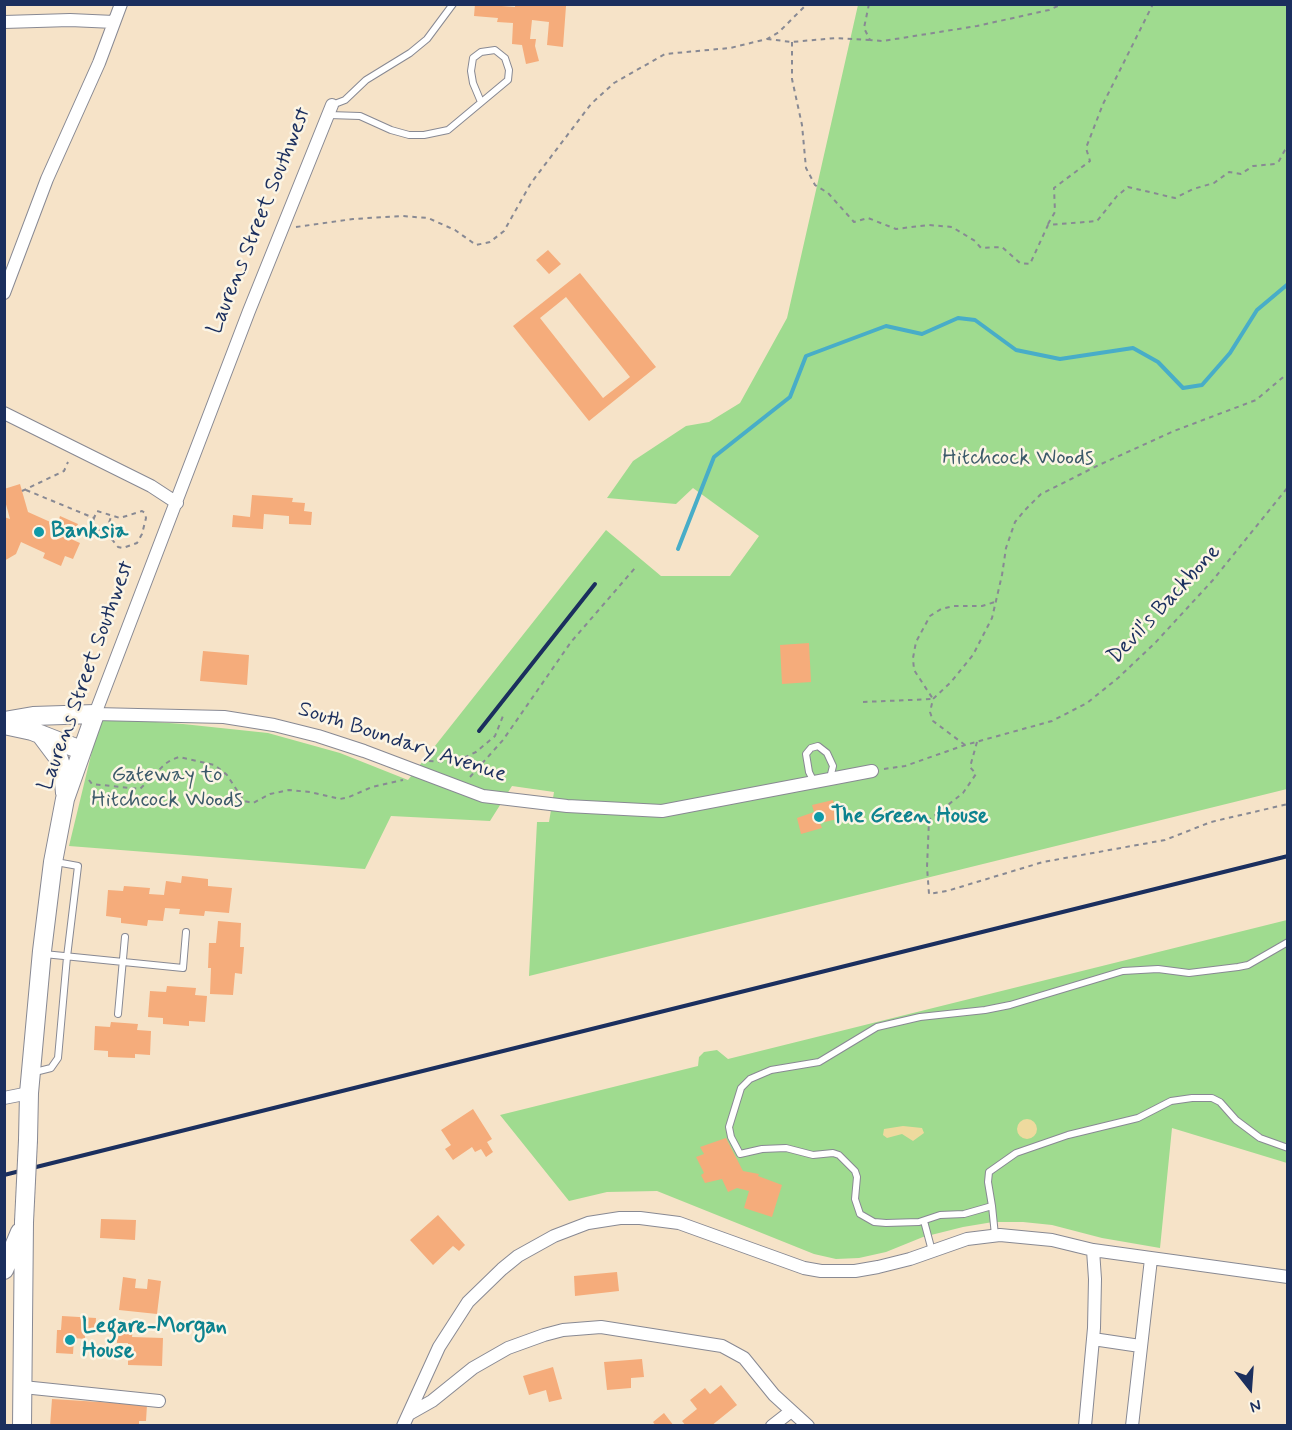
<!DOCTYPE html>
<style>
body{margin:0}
#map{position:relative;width:1292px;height:1430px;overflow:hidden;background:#f6e3c8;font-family:Mynerve,sans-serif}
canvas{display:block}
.frame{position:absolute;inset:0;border:6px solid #1b2f5e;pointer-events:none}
.north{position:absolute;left:1220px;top:1358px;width:60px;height:60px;-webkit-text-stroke:4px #fcf5e5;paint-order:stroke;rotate:163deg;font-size:16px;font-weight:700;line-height:24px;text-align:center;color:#1b2f5e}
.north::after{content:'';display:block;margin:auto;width:21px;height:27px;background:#1b2f5e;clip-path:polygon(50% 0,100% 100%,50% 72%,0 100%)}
</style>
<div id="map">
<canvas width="1292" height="1430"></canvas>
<div class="frame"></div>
<div class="north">N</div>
</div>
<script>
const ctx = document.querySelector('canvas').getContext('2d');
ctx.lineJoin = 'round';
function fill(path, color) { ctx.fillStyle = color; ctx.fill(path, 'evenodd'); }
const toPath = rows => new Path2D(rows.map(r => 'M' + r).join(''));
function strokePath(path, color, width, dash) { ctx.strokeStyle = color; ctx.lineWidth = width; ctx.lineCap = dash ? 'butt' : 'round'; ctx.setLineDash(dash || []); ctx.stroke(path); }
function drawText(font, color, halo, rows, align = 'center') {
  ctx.font = font + ' Mynerve,sans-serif'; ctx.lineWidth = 5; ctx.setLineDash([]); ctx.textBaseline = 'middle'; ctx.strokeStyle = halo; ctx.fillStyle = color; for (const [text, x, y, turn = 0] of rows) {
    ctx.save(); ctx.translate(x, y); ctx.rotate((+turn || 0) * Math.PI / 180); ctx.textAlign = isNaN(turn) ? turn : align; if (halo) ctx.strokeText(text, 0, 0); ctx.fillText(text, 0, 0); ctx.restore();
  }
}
fill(toPath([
 [858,5,1287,5,1287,789,529,976,537,822,549,822,554,792,512,786,490,821,391,816,365,869,69,846,100,718,183,724,268,733,340,753,408,780,606,530,661,576,730,576,759,536,693,488,676,504,607,498,633,461,686,426,709,422,740,403,787,318],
 [1287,920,1287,1163,1172,1128,1160,1248,1102,1238,1052,1225,1023,1222,993,1222,963,1227,923,1237,886,1252,859,1258,836,1259,814,1254,657,1191,607,1192,569,1201,500,1115,698,1066,699,1057,704,1052,717,1050,728,1059]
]), '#9fdb8f');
fill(toPath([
 '1017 1129a10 10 0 1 1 20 0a10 10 0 1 1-20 0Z',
 [903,1126,922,1128,924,1133,913,1141,902,1134,887,1138,883,1135,884,1129]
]), '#eeda9e');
strokePath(toPath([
 [678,549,714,457,790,397,806,356,886,326,922,334,958,318,975,320,1016,350,1060,359,1133,348,1158,362,1183,388,1202,385,1230,353,1257,310,1288,284]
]), '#48adc8', 4);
fill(toPath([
 [475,4,515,7,515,4,566,6,563,47,547,45,549,22,532,20,530,39,536,39,535,46,539,61,526,64,522,45,512,44,513,23,497,22,498,18,474,16],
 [548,250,561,264,549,274,536,260],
 [580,273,656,367,589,421,513,326],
 [566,297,630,377,603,398,540,318],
 [20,484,28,512,57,525,60,516,78,524,71,539,80,543,73,559,65,556,61,566,43,558,45,553,21,542,16,554,4,561,4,517,10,519,4,497,4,489],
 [252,495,293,498,292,502,305,503,304,511,312,512,311,525,289,524,289,516,264,514,263,529,232,527,233,515,250,517],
 [809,643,811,682,782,684,780,645],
 [203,651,249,655,247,685,200,681],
 [833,800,838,819,820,823,822,828,801,834,797,818,814,812,812,805],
 [182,876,208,879,208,886,232,888,229,913,205,911,204,916,179,914,180,909,165,908,163,921,148,920,147,926,121,923,121,918,106,916,108,890,123,891,124,886,150,888,149,894,164,895,166,881,181,883],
 [218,921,241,923,240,947,244,947,242,974,235,973,233,995,210,994,211,968,208,968,209,943,216,943],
 [167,986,196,988,195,995,207,996,205,1022,189,1021,189,1026,163,1024,163,1018,148,1017,150,991,166,992],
 [111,1022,138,1024,137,1030,151,1031,150,1055,135,1054,135,1058,108,1057,108,1051,94,1050,95,1026,110,1027],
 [473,1109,492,1139,487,1142,493,1152,486,1157,481,1149,475,1152,472,1147,453,1160,445,1149,451,1145,441,1130],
 [726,1138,743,1171,759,1174,758,1176,782,1185,772,1217,744,1208,749,1191,737,1188,728,1192,722,1179,705,1183,701,1175,704,1173,696,1157,704,1154,700,1147],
 [438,1215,465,1245,459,1251,453,1246,433,1265,410,1240],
 [101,1219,136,1220,135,1240,100,1238],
 [617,1272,619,1291,575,1296,574,1276],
 [123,1277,136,1279,135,1288,147,1289,148,1279,161,1281,157,1314,119,1310],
 [62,1316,96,1318,95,1333,85,1333,85,1339,74,1338,73,1354,56,1353,57,1330,61,1330],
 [117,1327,133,1327,132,1337,163,1338,162,1366,128,1365,128,1343,117,1343],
 [642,1359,644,1377,631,1378,631,1388,607,1390,604,1362],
 [553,1367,562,1399,549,1402,546,1390,529,1395,523,1376],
 [721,1385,737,1405,711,1426,686,1426,682,1421,697,1409,690,1400,705,1388,710,1394],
 [52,1399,147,1405,146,1421,139,1421,139,1426,50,1426],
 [664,1413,674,1426,656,1426,653,1422]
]), '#f5ac7b');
const lane = toPath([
 [332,105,345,100,366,80,410,53,427,39,453,4],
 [329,115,360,116,391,130,409,135,424,135,448,130,508,80,509,70,505,58,495,50,481,52,473,58,471,71,473,83,481,102],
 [814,782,809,772,806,754,811,748,818,746,827,753,833,766,830,778],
 [1288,942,1248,965,1238,967,1189,973,1158,969,1123,971,1010,1005,985,1010,920,1017,877,1027,819,1062,771,1070,750,1079,741,1088,729,1127,731,1137,740,1154,762,1149,786,1148,813,1155,833,1153,839,1155,855,1171,857,1177,855,1199,860,1214,874,1222,886,1223,919,1222,940,1215,964,1214,992,1206,988,1182,989,1172,1016,1153,1068,1135,1138,1118,1171,1101,1192,1098,1212,1098,1220,1102,1236,1120,1260,1138,1288,1148],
 [44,954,183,968,186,932],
 [118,1014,125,937],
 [35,1072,51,1068,58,1058,67,957,78,866,56,862],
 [992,1206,995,1235],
 [924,1221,932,1251]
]);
const street = toPath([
 [4,22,70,20,114,22],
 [332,105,249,311,95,714,224,717,274,725,318,736,364,751,483,796,567,806,662,811,872,771],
 [4,293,47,179,99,63,121,4],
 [4,413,151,486,177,503],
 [4,1098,29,1093],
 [1093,1339,1140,1346],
 [23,1387,159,1401],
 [409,1414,432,1401,473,1368,508,1348,544,1335,563,1330,601,1327,722,1346,744,1358,774,1395,808,1426],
 [403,1426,439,1347,468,1302,502,1269,518,1256,554,1236,588,1223,620,1218,640,1218,679,1223,804,1268,821,1271,855,1271,878,1267,910,1259,967,1239,1000,1235,1052,1240,1093,1250,1288,1277],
 [772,1426,790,1412],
 [1085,1426,1094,1328,1095,1279,1093,1250],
 [1132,1426,1151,1259]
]);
const secondary = toPath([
 [4,721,33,716,95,714,65,799,53,862,42,951,29,1093,28,1140],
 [4,725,32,731,81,750],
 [41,735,59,759,63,771,65,793],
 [4,1270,20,1232],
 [22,1426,24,1222]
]);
strokePath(lane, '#888993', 8);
strokePath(street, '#888993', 14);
strokePath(secondary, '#888993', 20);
strokePath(toPath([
 [869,4,864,28,870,40,883,41,977,26,1049,10,1062,4],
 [767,39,792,42,836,38,869,40],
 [792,42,792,79,802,125,806,168,815,185,828,193,854,222,868,218,896,229,928,225,952,227,975,241,981,248,1002,247,1020,263,1030,264,1048,225,1097,221,1117,196,1128,187,1175,198,1193,189,1214,183,1229,172,1241,174,1253,166,1275,164,1279,161,1285,150,1288,148],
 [1048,224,1055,212,1054,188,1090,161,1086,148,1103,104,1153,4],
 [296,227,353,219,402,216,428,218,455,230,476,245,490,242,504,231,531,183,591,104,614,83,665,54,730,48,767,39,779,32,807,4],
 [26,490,94,518,91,527,106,532,118,547,123,548,137,543,142,534,146,518,145,513,142,511,120,518,97,511,94,518],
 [22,491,64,471,68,462],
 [106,531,111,517],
 [863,702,933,699,914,670,913,658,916,642,930,616,941,609,954,606,982,606,995,602],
 [977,742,970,767,976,774,963,793,929,820,927,867,929,894,947,891,1043,862,1165,840,1211,822,1288,804],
 [965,745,933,721,930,712,933,699,951,682,973,655,992,618,1002,575,1006,548,1015,522,1025,510,1041,494,1099,465,1174,431,1256,400,1288,373],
 [429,761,447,762,461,759,476,752,495,736,503,716],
 [884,769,905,766,965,745,1052,721,1087,703,1118,678,1155,643,1213,580,1288,487],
 [470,777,503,740,571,642,635,568],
 [89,780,92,784,140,789,165,764,171,760,179,757,214,765,221,770,227,775,244,801,253,803,270,794,289,790,310,792,340,799,349,797,372,787,403,780]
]), '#888993', 2, [4.5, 4.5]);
strokePath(lane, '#fff', 6);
strokePath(street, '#fff', 12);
strokePath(secondary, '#fff', 18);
strokePath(toPath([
 [479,731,595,584],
 [4,1175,1288,856]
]), '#1b2f5e', 4);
const secondaryBridge = toPath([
 [24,1222,28,1140]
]);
strokePath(secondaryBridge, '#888993', 20, []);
strokePath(secondaryBridge, '#fff', 18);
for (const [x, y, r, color] of [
 [39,532,6,"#0f9aa8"],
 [819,817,6,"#0f9aa8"],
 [70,1340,6,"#0f9aa8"]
]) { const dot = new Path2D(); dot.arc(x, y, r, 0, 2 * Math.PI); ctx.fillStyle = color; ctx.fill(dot); strokePath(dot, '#fcf5e5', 2); }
drawText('22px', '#1b2f5e', '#fcf5e5', [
 ["Laurens Street Southwest",260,221,-68],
 ["Devil's Backbone",1165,605,-47],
 ["Laurens Street Southwest",87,676,-70],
 ["South Boundary Avenue",402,743,18]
]);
drawText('22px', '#3c5a6a', '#fcf5e5', [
 ["Hitchcock Woods",1018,459],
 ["Gateway to",167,776],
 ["Hitchcock Woods",167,801]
]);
drawText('bold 22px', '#0d838f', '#fcf5e5', [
 ["Banksia",51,532],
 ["The Green House",831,817],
 ["Legare-Morgan",82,1327],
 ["House",82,1352]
], 'left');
</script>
